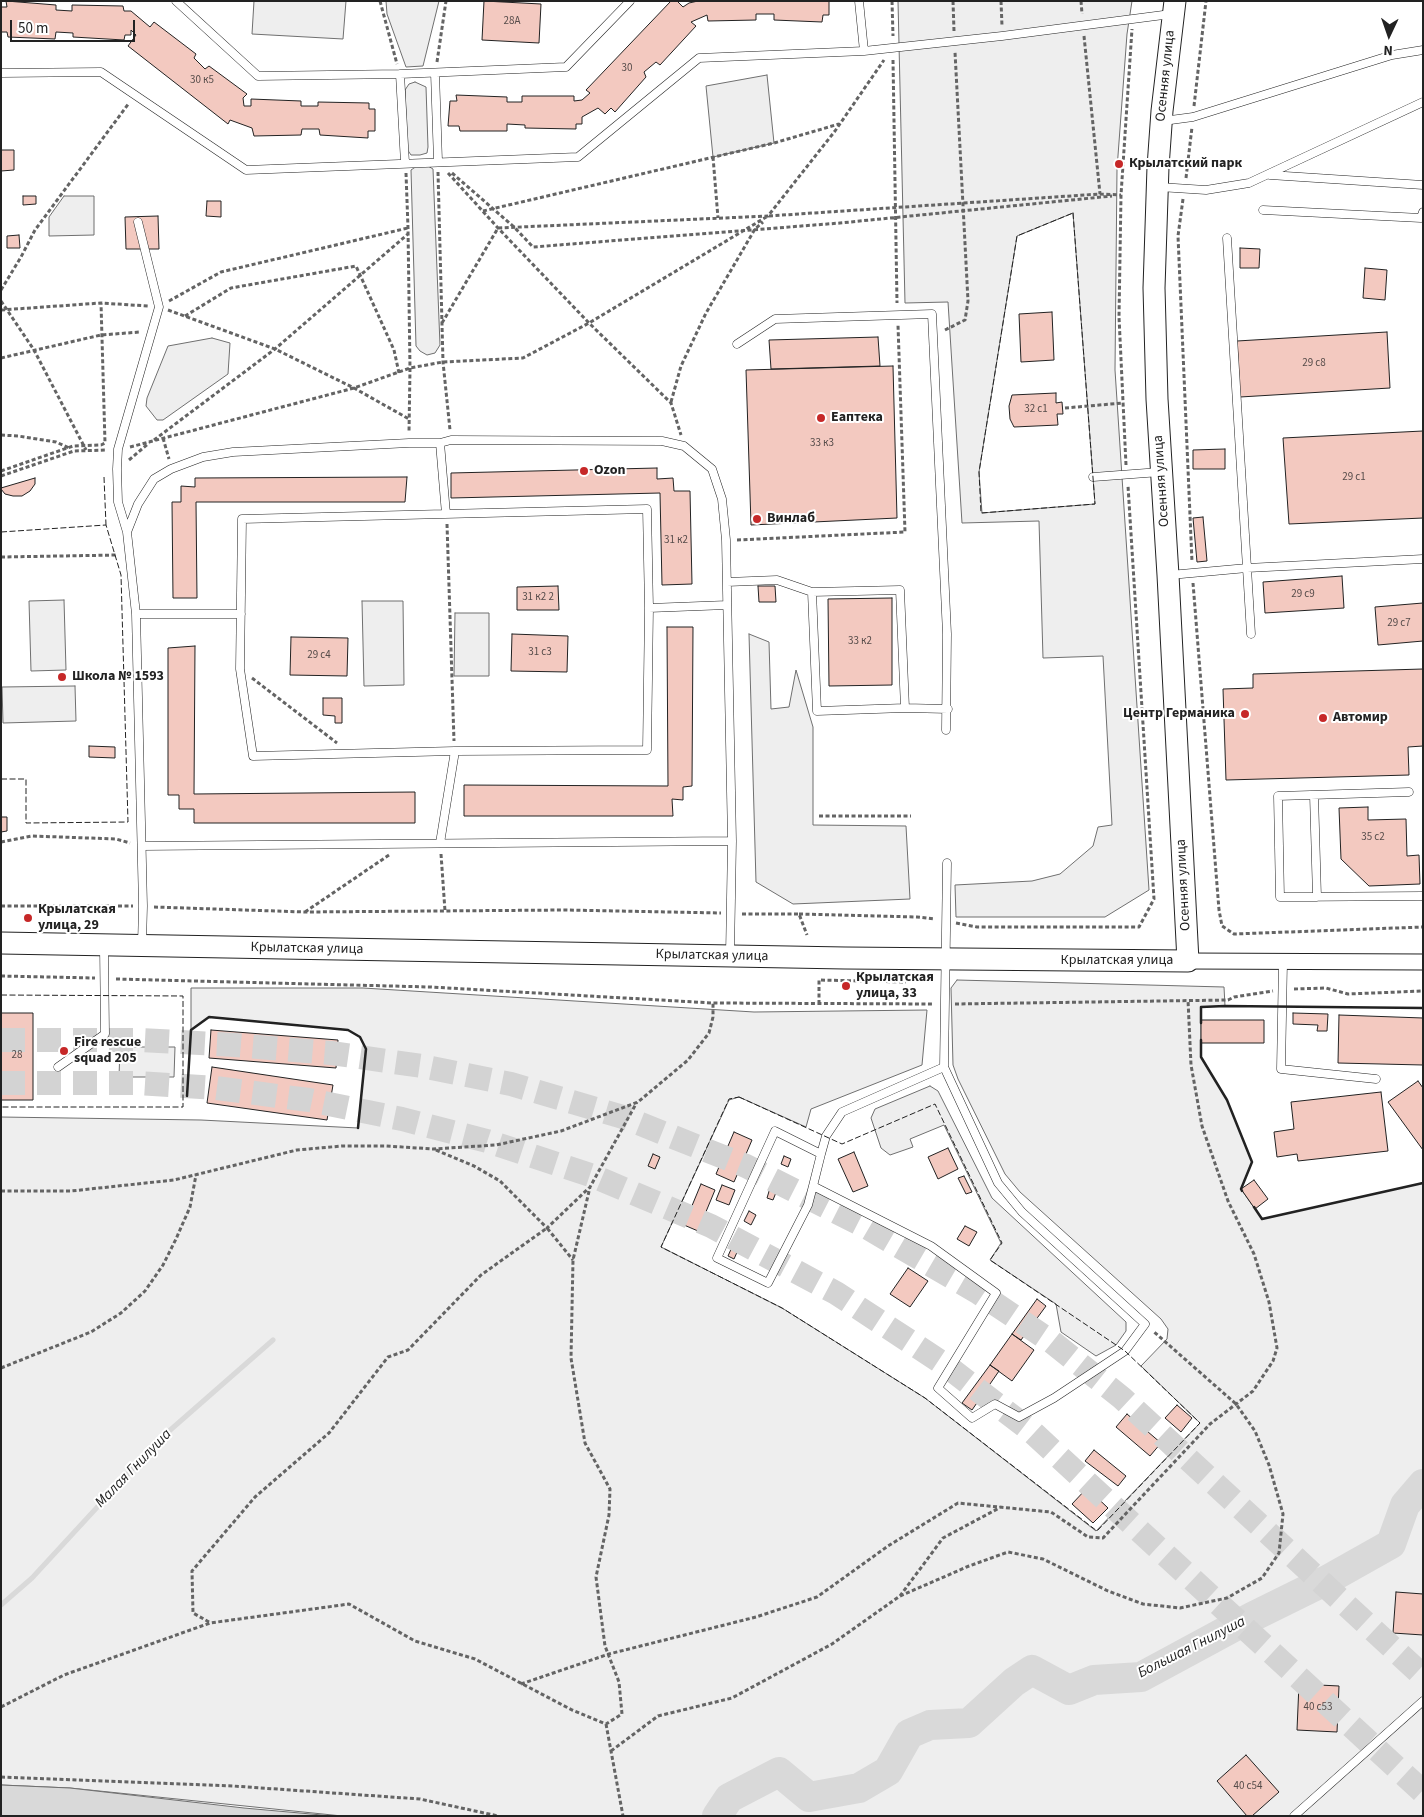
<!DOCTYPE html>
<meta charset="utf-8">
<style>
body{margin:0}
#map{position:relative;width:1424px;height:1817px;overflow:hidden;background:#fff;font-family:"Source Sans 3",sans-serif}
canvas{display:block}
.frame{position:absolute;inset:0;border:2px solid #222;pointer-events:none}
.north{position:absolute;left:1364px;top:10px;width:50px;height:50px;-webkit-text-stroke:4px #fff;paint-order:stroke;rotate:183deg;font-size:14px;font-weight:700;line-height:20px;text-align:center;color:#222}
.north::after{content:'';display:block;margin:auto;width:18px;height:22px;background:#222;clip-path:polygon(50% 0,100% 100%,50% 72%,0 100%)}
.scale{position:absolute;left:10px;top:20px;width:125px;height:22px;box-sizing:border-box;border:2px solid #222;border-top:0;padding-left:6px;font-size:15px;line-height:18px;white-space:nowrap;color:#222;-webkit-text-stroke:4px #fff;paint-order:stroke}
</style>
<div id="map">
<canvas width="1424" height="1817"></canvas>
<div class="frame"></div>
<div class="north">N</div>
<div class="scale">50 m</div>
</div>
<script>
const ctx = document.querySelector('canvas').getContext('2d');
ctx.lineJoin = 'round';
function fill(path, color) { ctx.fillStyle = color; ctx.fill(path, 'evenodd'); }
const toPath = rows => new Path2D(rows.map(r => 'M' + r).join(''));
function strokePath(path, color, width, dash) { ctx.strokeStyle = color; ctx.lineWidth = width; ctx.lineCap = dash ? 'butt' : 'round'; ctx.setLineDash(dash || []); ctx.stroke(path); }
function drawText(font, color, halo, rows, align = 'center') {
  ctx.font = font + ' "Source Sans 3",sans-serif'; ctx.lineWidth = 4; ctx.setLineDash([]); ctx.textBaseline = 'middle'; ctx.strokeStyle = halo; ctx.fillStyle = color; for (const [text, x, y, turn = 0] of rows) {
    ctx.save(); ctx.translate(x, y); ctx.rotate((+turn || 0) * Math.PI / 180); ctx.textAlign = isNaN(turn) ? turn : align; if (halo) ctx.strokeText(text, 0, 0); ctx.fillText(text, 0, 0); ctx.restore();
  }
}
const green = toPath([
 [254,1,346,1,343,39,252,34,254,1],
 [386,1,439,1,423,66,406,67,387,14,386,1],
 [898,1,1132,1,1127,34,1117,169,1115,370,1149,890,1105,917,956,917,955,885,1032,881,1060,874,1093,846,1098,827,1112,825,1103,656,1043,658,1039,521,962,523,948,302,905,303,898,1],
 [1073,213,1095,504,982,513,979,472,1017,236,1073,213],
 [767,75,774,143,713,157,706,86,767,75],
 [415,82,426,87,428,147,427,153,420,155,411,155,407,149,405,90,409,84,415,82],
 [417,166,428,166,433,169,440,345,435,353,427,355,420,351,416,346,411,170,417,166],
 [64,196,94,196,94,235,49,236,49,217,64,196],
 [212,338,230,343,228,374,163,420,157,420,146,406,147,398,168,346,212,338],
 [64,600,66,670,31,671,29,601,64,600],
 [362,601,403,601,404,685,364,686,362,601],
 [455,613,489,613,489,676,454,676,455,613],
 [749,634,769,642,771,709,789,707,796,670,813,727,813,825,906,826,910,899,793,904,756,882,749,634],
 [75,686,76,721,3,723,2,687,75,686],
 [957,980,1224,987,1225,1006,1201,1007,1201,1057,1227,1100,1252,1162,1241,1189,1262,1219,1423,1183,1423,1816,342,1816,70,1788,1,1785,1,1117,201,1120,358,1128,366,1049,360,1037,348,1030,209,1017,191,1030,191,988,363,988,754,1012,927,1010,922,1065,811,1109,806,1127,739,1097,729,1100,661,1247,782,1308,925,1398,1096,1531,1200,1423,1141,1366,1167,1339,1168,1329,1161,1319,1020,1192,1005,1174,958,1079,953,1065,951,988,957,980],
 [120,1047,175,1047,174,1077,119,1077,120,1047],
 [930,1086,938,1091,992,1198,1126,1322,1126,1331,1116,1345,1096,1356,1061,1332,1056,1304,990,1260,1001,1243,944,1125,910,1139,913,1147,890,1155,881,1148,871,1118,875,1109,930,1086]
]);
fill(green, '#eee');
strokePath(green, '#6f6f6f', 1);
const water = toPath([
 [1,1785,70,1788,244,1808,333,1816,1,1816,1,1785]
]);
fill(water, '#d9d9d9');
strokePath(water, '#6f6f6f', 1);
strokePath(toPath([
 [1,1605,32,1578,160,1439,273,1340]
]), '#d9d9d9', 5);
strokePath(toPath([
 [717,1816,729,1798,779,1772,809,1797,859,1788,888,1771,909,1734,930,1725,969,1723,1014,1682,1032,1670,1069,1690,1094,1680,1141,1677,1252,1617,1327,1580,1391,1544,1405,1505,1423,1484]
]), '#d9d9d9', 30);
const building = toPath([
 [6,1,56,5,56,10,72,11,72,5,123,6,124,11,131,11,150,27,154,22,196,54,194,58,205,69,209,66,247,94,243,98,244,106,251,106,251,99,301,101,301,106,318,106,318,102,369,103,369,109,375,109,375,131,368,131,368,138,320,135,319,129,302,129,301,135,254,136,252,128,230,120,228,124,128,46,136,35,131,30,131,35,125,35,124,40,73,37,73,33,56,32,55,39,8,37,7,32,1,32,1,7,7,7,6,1],
 [484,1,541,4,539,43,482,40,484,1],
 [671,1,677,1,683,7,689,3,698,1,829,1,829,15,823,15,822,22,774,20,774,14,756,14,756,20,708,21,707,15,691,22,696,26,660,65,656,62,644,72,646,77,615,112,611,108,605,114,598,108,582,117,582,124,576,124,576,129,525,128,525,125,507,124,507,131,460,131,459,126,448,126,450,101,457,101,456,95,507,97,507,102,522,102,522,96,574,96,574,101,582,100,590,93,586,90,671,1],
 [1,150,14,150,14,170,1,171,1,150],
 [23,196,36,196,36,204,23,205,23,196],
 [207,201,221,201,221,217,206,216,207,201],
 [158,216,159,249,126,249,125,217,158,216],
 [19,235,20,248,7,248,7,236,19,235],
 [1240,248,1260,249,1259,268,1240,268,1240,248],
 [1365,268,1387,270,1385,300,1363,298,1365,268],
 [1052,312,1054,360,1021,362,1019,314,1052,312],
 [1387,332,1390,388,1240,397,1237,341,1387,332],
 [878,337,880,366,771,369,769,340,878,337],
 [893,366,897,518,751,525,746,370,893,366],
 [1056,393,1056,403,1062,402,1063,414,1057,414,1058,425,1014,427,1010,419,1009,406,1012,395,1056,393],
 [1423,431,1423,518,1289,524,1283,438,1423,431],
 [1225,449,1225,469,1193,469,1193,450,1225,449],
 [657,468,657,479,673,478,674,491,690,491,692,584,662,585,660,493,451,498,451,473,657,468],
 [407,477,405,502,196,502,197,598,173,598,172,502,181,502,181,486,195,487,195,478,407,477],
 [35,478,35,484,30,491,22,496,13,496,5,494,1,489,1,488,35,478],
 [1203,517,1207,561,1197,562,1193,518,1203,517],
 [1342,576,1344,608,1265,613,1263,582,1342,576],
 [558,586,559,610,517,610,517,587,558,586],
 [758,586,775,586,776,602,759,602,758,586],
 [892,598,892,685,829,686,828,599,892,598],
 [1423,603,1423,641,1378,645,1375,607,1423,603],
 [667,627,693,627,692,786,683,787,683,800,672,799,673,816,464,816,464,785,668,786,667,627],
 [512,634,568,636,567,672,511,671,512,634],
 [291,637,348,638,347,676,290,675,291,637],
 [195,646,194,794,415,792,415,823,194,823,194,809,179,809,179,795,168,795,168,648,195,646],
 [1423,669,1423,746,1408,747,1409,775,1226,780,1223,689,1253,688,1253,674,1423,669],
 [323,698,342,698,342,723,335,723,335,716,323,715,323,698],
 [89,746,115,747,115,758,89,757,89,746],
 [1368,807,1368,820,1406,819,1407,856,1419,855,1420,884,1369,886,1341,859,1339,808,1368,807],
 [1,817,7,817,7,831,1,832,1,817],
 [1,1013,33,1013,33,1100,1,1100,1,1013],
 [1293,1013,1328,1014,1327,1031,1317,1031,1318,1025,1293,1024,1293,1013],
 [1339,1015,1423,1018,1423,1065,1338,1063,1339,1015],
 [1201,1020,1264,1020,1264,1043,1201,1043,1201,1020],
 [211,1030,338,1040,336,1068,209,1058,211,1030],
 [440,1063,455,1065,453,1074,439,1072,440,1063],
 [212,1067,333,1085,327,1120,207,1103,212,1067],
 [1418,1081,1423,1088,1423,1150,1388,1102,1418,1081],
 [1381,1092,1388,1151,1298,1161,1297,1154,1277,1157,1274,1132,1294,1129,1291,1102,1381,1092],
 [365,1106,381,1110,380,1116,364,1113,365,1106],
 [734,1132,752,1140,734,1182,716,1174,734,1132],
 [948,1148,958,1169,938,1179,928,1157,948,1148],
 [854,1152,868,1186,853,1192,838,1159,854,1152],
 [653,1154,660,1157,655,1169,648,1166,653,1154],
 [784,1156,791,1159,788,1167,781,1164,784,1156],
 [964,1176,972,1192,966,1194,958,1178,964,1176],
 [1254,1180,1268,1199,1255,1209,1241,1189,1254,1180],
 [701,1184,715,1190,698,1231,684,1225,701,1184],
 [722,1185,735,1190,729,1205,716,1200,722,1185],
 [770,1188,777,1190,773,1200,767,1198,770,1188],
 [749,1211,756,1215,751,1225,744,1221,749,1211],
 [965,1226,977,1232,969,1246,957,1239,965,1226],
 [732,1247,738,1250,734,1259,728,1256,732,1247],
 [908,1268,928,1281,910,1307,890,1294,908,1268],
 [1037,1299,1046,1306,1021,1340,1012,1334,1037,1299],
 [1012,1334,1034,1350,1012,1381,990,1365,1012,1334],
 [990,1365,999,1371,972,1410,962,1403,990,1365],
 [1177,1405,1192,1418,1181,1432,1165,1418,1177,1405],
 [1127,1414,1161,1443,1150,1456,1116,1427,1127,1414],
 [1094,1450,1126,1476,1118,1486,1085,1461,1094,1450],
 [1087,1488,1108,1508,1093,1523,1072,1504,1087,1488],
 [1396,1592,1423,1594,1423,1635,1393,1633,1396,1592],
 [1299,1684,1339,1686,1337,1732,1297,1730,1299,1684],
 [1246,1755,1279,1792,1252,1816,1247,1816,1217,1781,1246,1755]
]);
fill(building, '#f3c9c0');
strokePath(building, '#222', 1);
strokePath(toPath([
 [1,1040,142,1040,235,1045,331,1053,422,1066,511,1084,623,1117,746,1166,868,1228,979,1293,1052,1342,1122,1398,1423,1676],
 [1,1083,137,1083,216,1088,309,1100,402,1119,487,1141,593,1176,711,1226,836,1293,944,1364,1030,1430,1423,1792]
]), '#d3d3d3', 24, [24, 12]);
const service = toPath([
 [176,1,258,76,400,74,566,67,630,1],
 [859,1,864,51],
 [1,73,101,72,246,170,578,157,699,58,864,51,1002,36,1171,14],
 [435,73,438,161],
 [400,74,405,163],
 [1163,121,1193,117,1392,55,1423,50],
 [1270,175,1423,185],
 [1159,187,1206,190,1249,183,1423,102],
 [1263,210,1421,218,1423,212],
 [138,222,159,307,118,449,117,469,118,502,127,532,136,614,143,906,142,944],
 [1227,238,1251,634],
 [737,344,775,319,932,314,947,634,946,730],
 [440,443,446,514],
 [1093,477,1160,472],
 [127,532,138,504,154,479,171,469,203,457,233,452,409,443,440,443,451,440,662,441,684,446,712,469,722,499,726,540,732,841,730,954],
 [1170,575,1247,568,1423,559],
 [727,582,777,580,812,592,900,590,905,708],
 [812,592,817,711,905,708,948,709],
 [649,608,727,605],
 [136,614,241,614],
 [1409,792,1278,796,1280,897,1423,896],
 [1314,795,1317,897],
 [440,843,455,751,647,750,649,608,647,509,242,519,240,669,253,756,455,751],
 [142,846,732,841],
 [1283,962,1281,1069,1376,1079],
 [58,1067,105,1034,104,947],
 [821,1154,775,1131,717,1258,768,1283,808,1205,813,1186,821,1154,826,1136,842,1112,944,1067],
 [813,1186,931,1246,996,1293,938,1388,972,1418,995,1404,1019,1417,1054,1398,1125,1351,1145,1324,1022,1212,998,1183,944,1067,947,863],
 [1294,1816,1423,1701]
]);
const minor = toPath([
 [1188,961,1423,962]
]);
const secondary = toPath([
 [1,943,845,958,1188,961,1168,575,1157,399,1154,288,1158,167,1162,111,1175,1]
]);
strokePath(service, '#222', 9);
strokePath(minor, '#222', 17);
strokePath(secondary, '#222', 23);
strokePath(toPath([
 [380,1,397,64],
 [892,1,893,36],
 [953,1,954,31],
 [1001,1,1002,26],
 [1081,1,1082,14],
 [1084,36,1100,194],
 [893,60,897,303],
 [437,62,446,1],
 [1194,106,1206,1],
 [713,157,718,218],
 [438,172,443,362,450,430],
 [406,173,408,228,410,368,409,432],
 [448,173,498,228,589,323,671,403,681,435],
 [452,173,514,227,533,247,840,223,1112,196],
 [1186,178,1192,127],
 [1183,199,1178,236,1192,562],
 [483,211,774,143,839,124],
 [1,290,21,257,35,230,129,103],
 [1,301,34,350,86,450],
 [169,301,221,272,408,228],
 [1,310,101,303,148,306],
 [168,310,275,349,354,388,409,419],
 [185,316,231,288,356,266,394,350,399,373],
 [442,323,498,228,768,216,835,131,884,60],
 [945,330,965,320,968,301,955,52],
 [1,358,101,335,140,332],
 [671,402,681,366,706,313,755,229,763,222],
 [1065,408,1123,403],
 [1,435,18,436,56,442,69,448],
 [163,438,169,459],
 [154,440,275,349,408,234],
 [130,447,354,388,410,368,443,362,523,358,589,323,768,216,1100,194,1121,195],
 [129,460,149,443],
 [1126,465,1119,317,1121,195,1132,29],
 [1,471,73,446,101,445,105,443,101,303],
 [1,476,74,451,107,450],
 [447,524,454,741],
 [737,540,905,532,898,325],
 [1,557,118,555],
 [1193,583,1219,910,1222,926,1234,934,1423,927],
 [252,678,337,743],
 [819,816,911,816],
 [1,842,32,836,116,839,130,843],
 [441,854,445,911],
 [1,906,133,906],
 [154,907,305,912,566,910,721,913],
 [305,912,389,855],
 [742,914,799,914,807,935],
 [799,914,917,917,935,919],
 [956,923,977,927,1139,927,1154,899,1128,486],
 [1,976,95,978],
 [116,979,430,987,713,1003,934,1004],
 [1294,989,1326,988,1348,994,1423,991],
 [819,1004,819,980,906,982],
 [955,1004,1228,1000,1234,997,1273,991],
 [436,1150,474,1166,500,1181,547,1228,590,1187,637,1102],
 [1,1191,71,1191,174,1180,297,1150,342,1146,386,1146,433,1149,496,1145,561,1131,638,1102,688,1060,709,1033,713,1017,713,1003],
 [1,1368,91,1332,121,1313,145,1291,163,1265,176,1239,190,1207,196,1175],
 [900,1596,969,1566,1008,1552,1043,1559,1108,1591,1143,1604,1180,1608,1227,1598,1262,1578,1279,1553,1283,1514,1269,1465,1255,1431,1236,1404,1153,1331],
 [209,1622,193,1613,192,1571,255,1497,329,1433,388,1357,408,1350,481,1275,547,1228,573,1260],
 [521,1684,609,1654,756,1617,817,1597,888,1546,958,1503,1051,1512,1088,1537,1103,1538,1210,1424,1253,1391,1273,1361,1277,1348,1269,1302,1254,1254,1228,1201,1202,1126,1191,1065,1188,1000],
 [1,1707,64,1675,210,1623,349,1604,415,1641,475,1659,572,1710,606,1724,622,1714,619,1682,605,1646,596,1577,609,1515,610,1489,585,1443,571,1358,573,1260,590,1187],
 [606,1724,623,1816],
 [611,1751,658,1716,732,1698,832,1644,900,1596,943,1538,1001,1507],
 [1,1777,233,1786,420,1799,498,1816]
]), '#646464', 3, [4, 2.5]);
strokePath(service, '#fff', 8);
strokePath(minor, '#fff', 15);
strokePath(secondary, '#fff', 21);
strokePath(toPath([
 [1073,213,1095,504,981,513,979,472,1017,236,1073,213],
 [104,477,106,525],
 [1,532,106,525,121,575,128,822,26,823,26,779,1,779],
 [1,995,183,996,183,1107,1,1107],
 [739,1097,842,1144,935,1104,1002,1243,990,1260,1125,1351,1200,1423,1097,1531,925,1398,782,1308,661,1247,729,1099,739,1097]
]), '#222', 1, [6, 2.5]);
strokePath(toPath([
 [1201,1023,1201,1007,1225,1006,1423,1008],
 [1201,1040,1201,1057,1227,1100,1252,1162,1241,1189,1242,1191],
 [187,1096,191,1030,209,1017,348,1030,360,1037,366,1049,358,1128],
 [1254,1207,1262,1219,1423,1183]
]), '#222', 2.5);
for (const [x, y, r, color] of [
 [1119,164,5,"#c62828"],
 [821,418,5,"#c62828"],
 [584,471,5,"#c62828"],
 [757,519,5,"#c62828"],
 [62,677,5,"#c62828"],
 [1245,714,5,"#c62828"],
 [1323,718,5,"#c62828"],
 [28,918,5,"#c62828"],
 [846,986,5,"#c62828"],
 [64,1051,5,"#c62828"]
]) { const dot = new Path2D(); dot.arc(x, y, r, 0, 2 * Math.PI); ctx.fillStyle = color; ctx.fill(dot); strokePath(dot, '#fff', 2); }
drawText('11px', '#564c4a', null, [
 ["28А",512,22],
 ["30",627,69],
 ["30 к5",202,81],
 ["29 с8",1314,364],
 ["32 с1",1036,410],
 ["33 к3",822,444],
 ["29 с1",1354,478],
 ["31 к2",676,541],
 ["29 с9",1303,595],
 ["31 к2 2",538,598],
 ["29 с7",1399,624],
 ["33 к2",860,642],
 ["31 с3",540,653],
 ["29 с4",319,656],
 ["35 с2",1373,838],
 ["28",17,1056],
 ["40 с53",1318,1708],
 ["40 с54",1248,1787]
]);
drawText('14px', '#222', '#fff', [
 ["Осенняя улица",1166,76,-84],
 ["Осенняя улица",1162,481,-94],
 ["Осенняя улица",1184,885,-93],
 ["Крылатская улица",307,949,1],
 ["Крылатская улица",712,956,1],
 ["Крылатская улица",1117,961]
]);
drawText('bold 14px', '#222', '#fff', [
 ["Крылатский парк",1129,164],
 ["Еаптека",831,418],
 ["Ozon",594,471],
 ["Винлаб",767,519],
 ["Школа № 1593",72,677],
 ["Центр Германика",1235,714,"right"],
 ["Автомир",1333,718],
 ["Крылатская",38,910],
 ["улица, 29",38,926],
 ["Крылатская",856,978],
 ["улица, 33",856,994],
 ["Fire rescue",74,1043],
 ["squad 205",74,1059]
], 'left');
drawText('italic 15px', '#222', '#fff', [
 ["Малая Гнилуша",134,1469,-46],
 ["Большая Гнилуша",1192,1648,-27]
]);
</script>
